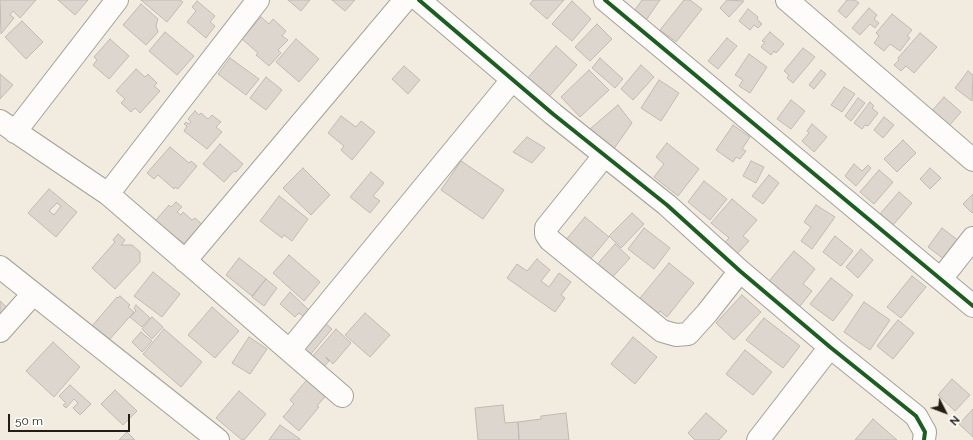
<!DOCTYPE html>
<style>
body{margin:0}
#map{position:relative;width:973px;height:440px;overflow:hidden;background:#f1ecdf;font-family:Raleway,sans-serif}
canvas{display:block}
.north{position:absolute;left:925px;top:392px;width:40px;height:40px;-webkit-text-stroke:3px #fff;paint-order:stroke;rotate:132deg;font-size:11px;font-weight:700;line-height:16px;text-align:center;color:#221e15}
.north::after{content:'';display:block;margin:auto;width:14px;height:18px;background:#221e15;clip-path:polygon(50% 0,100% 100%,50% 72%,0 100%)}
.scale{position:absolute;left:8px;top:414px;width:122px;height:18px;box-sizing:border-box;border:2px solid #221e15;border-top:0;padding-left:5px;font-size:12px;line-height:14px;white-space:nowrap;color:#221e15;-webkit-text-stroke:3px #fff;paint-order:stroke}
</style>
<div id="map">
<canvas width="973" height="440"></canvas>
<div class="north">N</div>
<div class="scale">50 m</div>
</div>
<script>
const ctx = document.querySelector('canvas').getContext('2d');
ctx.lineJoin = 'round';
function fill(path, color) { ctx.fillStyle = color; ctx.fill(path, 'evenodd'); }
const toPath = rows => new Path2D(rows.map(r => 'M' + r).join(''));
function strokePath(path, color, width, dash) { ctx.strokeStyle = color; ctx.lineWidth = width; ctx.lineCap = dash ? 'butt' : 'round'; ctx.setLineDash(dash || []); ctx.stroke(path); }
const building = toPath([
 [0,0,36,0,20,18,13,11,10,15,14,18,1,34,0,0],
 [58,0,88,0,75,15,58,0],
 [141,0,180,0,183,2,167,22,141,0],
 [288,0,310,0,301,11,288,0],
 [332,0,355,0,345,11,332,0],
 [533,0,564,0,547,19,530,4,533,0],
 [642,0,660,0,644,23,632,14,642,0],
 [684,0,690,0,702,9,676,42,660,30,684,0],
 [727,0,744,1,729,17,720,8,727,0],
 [847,0,855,0,859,3,846,18,838,11,847,0],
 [197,1,215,16,210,22,215,26,206,38,187,22,196,11,192,7,197,1],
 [572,1,591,19,572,41,552,24,572,1],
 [141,4,158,19,156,26,158,32,146,45,123,25,141,4],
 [869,8,877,15,874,19,879,23,875,28,870,24,860,35,852,28,869,8],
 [748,9,758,17,757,19,762,24,758,28,754,25,750,30,739,21,748,9],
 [892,14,912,30,907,36,910,38,900,51,890,44,884,51,874,43,879,36,876,33,892,14],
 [261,17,269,24,273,19,286,31,282,36,288,40,278,50,281,53,269,66,256,55,258,53,242,39,261,17],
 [22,21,43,42,26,59,5,37,22,21],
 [597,24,612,39,590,61,575,47,597,24],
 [165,32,194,56,177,75,149,51,165,32],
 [770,32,784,44,776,53,774,51,771,55,761,47,765,42,762,41,770,32],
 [920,33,937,47,914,73,906,66,901,71,894,65,899,60,898,58,920,33],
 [727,38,737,46,718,69,708,61,727,38],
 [110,39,129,56,109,79,93,65,97,60,94,57,110,39],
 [296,39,319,59,299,82,276,62,296,39],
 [556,46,577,65,546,100,525,81,556,46],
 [803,48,815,57,793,83,787,78,789,75,784,71,803,48],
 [749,54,767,67,750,93,739,86,743,80,735,75,749,54],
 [230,58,259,79,246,95,218,74,230,58],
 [600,58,623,79,615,88,592,68,600,58],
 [641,65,654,77,633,100,621,89,641,65],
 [404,66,420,80,408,94,392,79,404,66],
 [136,69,145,77,148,74,157,83,154,86,160,91,140,113,135,108,131,112,121,103,125,99,116,91,136,69],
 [589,70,609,90,580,117,561,97,589,70],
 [821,70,826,74,814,89,809,85,821,70],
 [968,71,973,75,972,101,955,88,968,71],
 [0,74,13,85,0,99,0,74],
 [266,77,282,90,266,110,250,98,266,77],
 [659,80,679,93,661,121,641,108,659,80],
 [844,87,855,94,842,112,831,105,844,87],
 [944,97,961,112,948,127,931,112,944,97],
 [858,98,865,103,851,121,845,116,858,98],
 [791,100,805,111,791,129,777,119,791,100],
 [870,102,874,106,872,108,878,113,868,126,865,125,862,129,854,123,870,102],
 [618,105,632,123,613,150,590,129,618,105],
 [195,111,199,115,201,113,208,119,212,115,221,122,216,127,222,132,207,149,184,131,187,126,184,124,186,122,189,124,191,122,188,119,195,111],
 [341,116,356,127,361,121,375,132,352,160,341,150,344,146,328,133,341,116],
 [884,117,894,125,883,138,874,130,884,117],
 [812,124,827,137,814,152,802,141,809,133,807,131,812,124],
 [733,125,750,137,742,149,746,151,740,159,736,157,733,162,716,150,733,125],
 [527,137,545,148,532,163,513,152,527,137],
 [903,140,916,153,897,172,884,159,903,140],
 [667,143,699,169,678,196,654,177,664,164,656,157,667,143],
 [220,144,243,164,236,172,234,171,224,182,203,164,220,144],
 [170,147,189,163,191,161,197,166,178,189,175,187,174,189,158,175,154,179,147,173,170,147],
 [461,161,504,190,483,219,441,190,461,161],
 [751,161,764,167,756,183,743,176,751,161],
 [854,164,862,171,868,165,871,168,856,186,845,176,854,164],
 [303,168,330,195,311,215,283,188,303,168],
 [930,168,941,178,930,189,920,179,930,168],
 [879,170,893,182,874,204,860,192,879,170],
 [371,172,384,183,373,196,380,201,370,213,350,197,371,172],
 [769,175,779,183,763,204,752,196,769,175],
 [704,181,727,199,710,220,688,202,704,181],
 [49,189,77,212,56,237,28,213,49,189],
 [57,203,61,206,54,215,49,211,57,203],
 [899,192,912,203,893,225,880,214,899,192],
 [973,194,973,212,972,213,963,204,973,194],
 [279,196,308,219,292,241,284,235,282,238,260,221,279,196],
 [732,199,757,220,743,236,749,241,737,254,724,243,729,238,711,223,732,199],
 [176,202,182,207,177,212,181,215,183,212,192,220,195,218,205,227,188,246,177,238,171,245,150,227,169,205,171,207,176,202],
 [816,205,835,217,812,249,801,241,811,227,804,222,816,205],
 [632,213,644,224,621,248,609,236,632,213],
 [585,217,609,237,589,261,565,241,585,217],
 [644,228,670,248,654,269,628,249,644,228],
 [942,228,959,241,945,260,928,247,942,228],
 [118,234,125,240,121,245,132,245,140,252,140,262,115,289,92,268,115,242,113,240,118,234],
 [835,236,853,251,841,266,823,252,835,236],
 [615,244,630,258,607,283,593,269,615,244],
 [861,249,873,260,858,278,846,267,861,249],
 [794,251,815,269,803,284,812,291,796,311,765,286,794,251],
 [289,255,320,282,304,301,273,273,289,255],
 [239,258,266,279,252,296,226,275,239,258],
 [537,259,550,270,541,281,549,287,559,273,571,282,561,295,565,298,555,312,507,278,517,264,527,271,537,259],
 [669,263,694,283,667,317,660,311,655,318,636,303,669,263],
 [153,272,180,294,162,317,134,296,153,272],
 [912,276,926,287,901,318,887,307,912,276],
 [831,278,853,295,833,321,810,304,831,278],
 [266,279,277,288,264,306,252,297,266,279],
 [290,292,309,310,303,316,299,313,295,317,280,304,290,292],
 [742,295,761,312,734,340,716,323,742,295],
 [120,296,130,305,128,307,134,312,109,340,92,326,117,297,118,298,120,296],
 [0,301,12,312,0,324,0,301],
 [864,302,890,320,870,350,844,332,864,302],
 [136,305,150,318,142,327,130,317,136,311,134,308,136,305],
 [212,307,239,331,215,358,188,335,212,307],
 [365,313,390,335,370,357,345,335,365,313],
 [152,317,163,327,152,339,142,329,152,317],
 [764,318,800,346,783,368,746,340,764,318],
 [898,320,914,333,893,359,877,346,898,320],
 [324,322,332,329,310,355,299,351,324,322],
 [164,329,202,362,181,387,143,354,164,329],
 [336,329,351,343,333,364,326,357,326,358,329,361,322,369,311,358,336,329],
 [141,332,152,341,142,352,132,342,141,332],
 [249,337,267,349,250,374,232,363,249,337],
 [633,337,657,357,635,384,611,364,633,337],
 [53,342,80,367,54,397,26,371,53,342],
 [745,350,772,372,753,395,726,374,745,350],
 [310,376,329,392,317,406,319,407,299,431,283,417,294,404,290,400,310,376],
 [952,379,970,395,955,411,938,395,952,379],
 [70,385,91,404,80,415,73,408,78,403,74,399,66,408,63,405,66,403,59,396,70,385],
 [115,390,137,411,123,425,101,404,115,390],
 [239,391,266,414,244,440,242,440,216,418,239,391],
 [503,405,505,423,518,422,519,440,478,440,475,408,503,405],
 [973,409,973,437,959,424,973,409],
 [566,413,569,440,519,440,518,422,541,419,541,416,566,413],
 [706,413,727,431,719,440,695,440,688,433,706,413],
 [873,419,897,440,855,440,873,419],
 [280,425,300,439,300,440,269,440,280,425],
 [127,432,135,440,119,440,127,432]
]);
fill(building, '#ddd6cf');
strokePath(building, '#c1b9b3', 1);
const minor = toPath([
 [419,0,553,114,667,205,740,271,830,347,916,416,925,432,924,440],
 [605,0,973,306],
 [787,0,973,160],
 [0,121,108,194,342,396],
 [15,132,117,0],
 [604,156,546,228,546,234,550,240,662,331,676,335,688,334,707,313,740,271],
 [108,194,258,0],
 [185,261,405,0],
 [0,267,218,440],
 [941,279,973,238],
 [0,331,33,294],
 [290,350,512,80],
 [758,440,830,347]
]);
strokePath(minor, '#a5a197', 24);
strokePath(minor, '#fdfcfa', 22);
strokePath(toPath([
 [419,0,553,114,667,205,740,271,830,347,916,416,925,432,924,440],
 [605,0,973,306]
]), '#1b5e20', 4);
</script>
